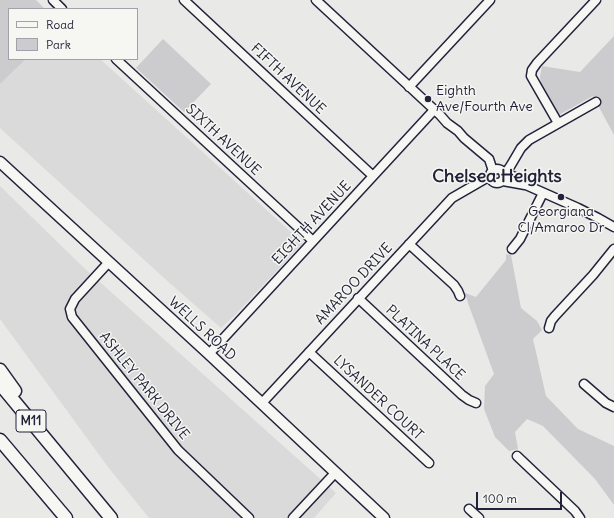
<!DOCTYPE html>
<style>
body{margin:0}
#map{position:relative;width:614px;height:518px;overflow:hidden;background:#e9e9e7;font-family:Delius,sans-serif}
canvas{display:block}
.legend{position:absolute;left:8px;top:8px;width:130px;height:52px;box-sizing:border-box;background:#f6f6f2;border:1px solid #a1a1a9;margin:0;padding:5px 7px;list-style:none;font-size:12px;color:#22223b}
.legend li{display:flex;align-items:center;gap:8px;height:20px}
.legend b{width:20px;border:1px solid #a1a1a9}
.scale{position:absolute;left:476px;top:492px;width:86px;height:18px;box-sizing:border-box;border:2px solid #22223b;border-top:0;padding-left:5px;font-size:12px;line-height:14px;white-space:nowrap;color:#22223b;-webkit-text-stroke:3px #f6f6f2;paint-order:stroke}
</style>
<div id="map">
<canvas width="614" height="518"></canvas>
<ul class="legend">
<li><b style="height:5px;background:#f6f6f2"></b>Road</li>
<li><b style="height:11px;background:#ccccce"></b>Park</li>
</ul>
<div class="scale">100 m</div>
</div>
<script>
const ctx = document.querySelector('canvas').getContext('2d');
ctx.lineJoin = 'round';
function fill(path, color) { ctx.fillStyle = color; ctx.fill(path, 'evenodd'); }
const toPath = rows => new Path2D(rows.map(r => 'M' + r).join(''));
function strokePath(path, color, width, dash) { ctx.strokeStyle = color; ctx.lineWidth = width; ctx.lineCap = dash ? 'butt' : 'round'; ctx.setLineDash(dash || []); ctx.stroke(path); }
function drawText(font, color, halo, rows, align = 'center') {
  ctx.font = font + ' Delius,sans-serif'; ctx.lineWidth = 3; ctx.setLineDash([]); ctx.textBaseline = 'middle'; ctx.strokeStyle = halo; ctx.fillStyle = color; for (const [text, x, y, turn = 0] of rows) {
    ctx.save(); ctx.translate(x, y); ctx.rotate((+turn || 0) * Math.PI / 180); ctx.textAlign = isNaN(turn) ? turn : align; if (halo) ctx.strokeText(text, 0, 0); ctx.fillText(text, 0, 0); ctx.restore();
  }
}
fill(toPath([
 [26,59,100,59,303,243,236,314,221,328,164,278,0,128,0,84],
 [0,186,82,266,336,493,314,518,149,518,108,467,0,319]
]), '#dadada');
fill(toPath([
 [0,0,36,0,45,9,9,9,9,59,26,59,0,84],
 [614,36,614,135,593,96,557,116,541,86,540,77,542,66,580,72],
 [163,39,211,84,184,112,136,68],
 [506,254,511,255,521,308,537,321,542,330,533,339,546,396,578,429,614,446,614,505,595,479,543,426,527,419,515,432,518,449,509,451,495,437,484,409,485,386,494,374,468,303,465,293,476,297,506,260]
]), '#ccccce');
const minor = toPath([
 [53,0,62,9],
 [184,0,373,176],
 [316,0,440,115,447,123,458,131,464,138,489,159,493,171],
 [116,59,313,241],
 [409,87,490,0],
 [558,123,531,76,532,70,537,63,596,0],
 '490 176a7 7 0 1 1 14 0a7 7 0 1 1-14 0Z',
 [504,174,508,174,515,177,526,185,578,208,598,218,614,227],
 [504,174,507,171,511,165,521,148,529,140,596,102],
 [503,181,525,185],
 [409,244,454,285,458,291,460,296],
 [512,249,520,239,543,193],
 [109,262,75,299,70,309,72,317,178,450,249,518],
 [358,298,462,395,469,400,476,403],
 [549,328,551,321,555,316,593,275,614,249],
 [309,352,429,463],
 [209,354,434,110],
 [584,384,606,403,614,407],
 [262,403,452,198,490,176],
 [517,456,575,511,580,518],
 [469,509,479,518],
 [293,518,335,473]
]);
const major = toPath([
 [0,162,209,354,384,518]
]);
const highway = toPath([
 [0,370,15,391],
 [0,384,111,518],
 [0,440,66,518]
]);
strokePath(minor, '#22223b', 11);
strokePath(major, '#22223b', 13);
strokePath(highway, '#22223b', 15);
strokePath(minor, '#f6f6f2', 8);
strokePath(major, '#f6f6f2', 10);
strokePath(highway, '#f6f6f2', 12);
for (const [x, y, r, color] of [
 [428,99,4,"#22223b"],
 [561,197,4,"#22223b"]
]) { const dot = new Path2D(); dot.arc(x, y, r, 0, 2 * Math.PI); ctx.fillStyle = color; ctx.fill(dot); strokePath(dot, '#f6f6f2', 1.5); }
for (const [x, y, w] of [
 [31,421,30]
]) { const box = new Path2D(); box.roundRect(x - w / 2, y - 11, w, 22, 3); ctx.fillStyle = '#f6f6f2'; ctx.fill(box); strokePath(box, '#22223b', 1); }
drawText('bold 13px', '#22223b', null, [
 ["M11",31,421]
]);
drawText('14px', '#22223b', '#f6f6f2', [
 ["FIFTH AVENUE",288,79,43],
 ["SIXTH AVENUE",223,140,43],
 ["EIGHTH AVENUE",312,223,-47],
 ["AMAROO DRIVE",354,284,-47],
 ["WELLS ROAD",202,329,43],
 ["PLATINA PLACE",425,343,43],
 ["ASHLEY PARK DRIVE",144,386,51],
 ["LYSANDER COURT",378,398,43]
]);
drawText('14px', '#22223b', '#f6f6f2', [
 ["Eighth",436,91],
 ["Ave/Fourth Ave",436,107],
 ["Georgiana",561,212,"center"],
 ["Cl/Amaroo Dr",561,228,"center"]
], 'left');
drawText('bold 18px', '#22223b', '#f6f6f2', [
 ["Chelsea Heights",497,177]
]);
</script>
